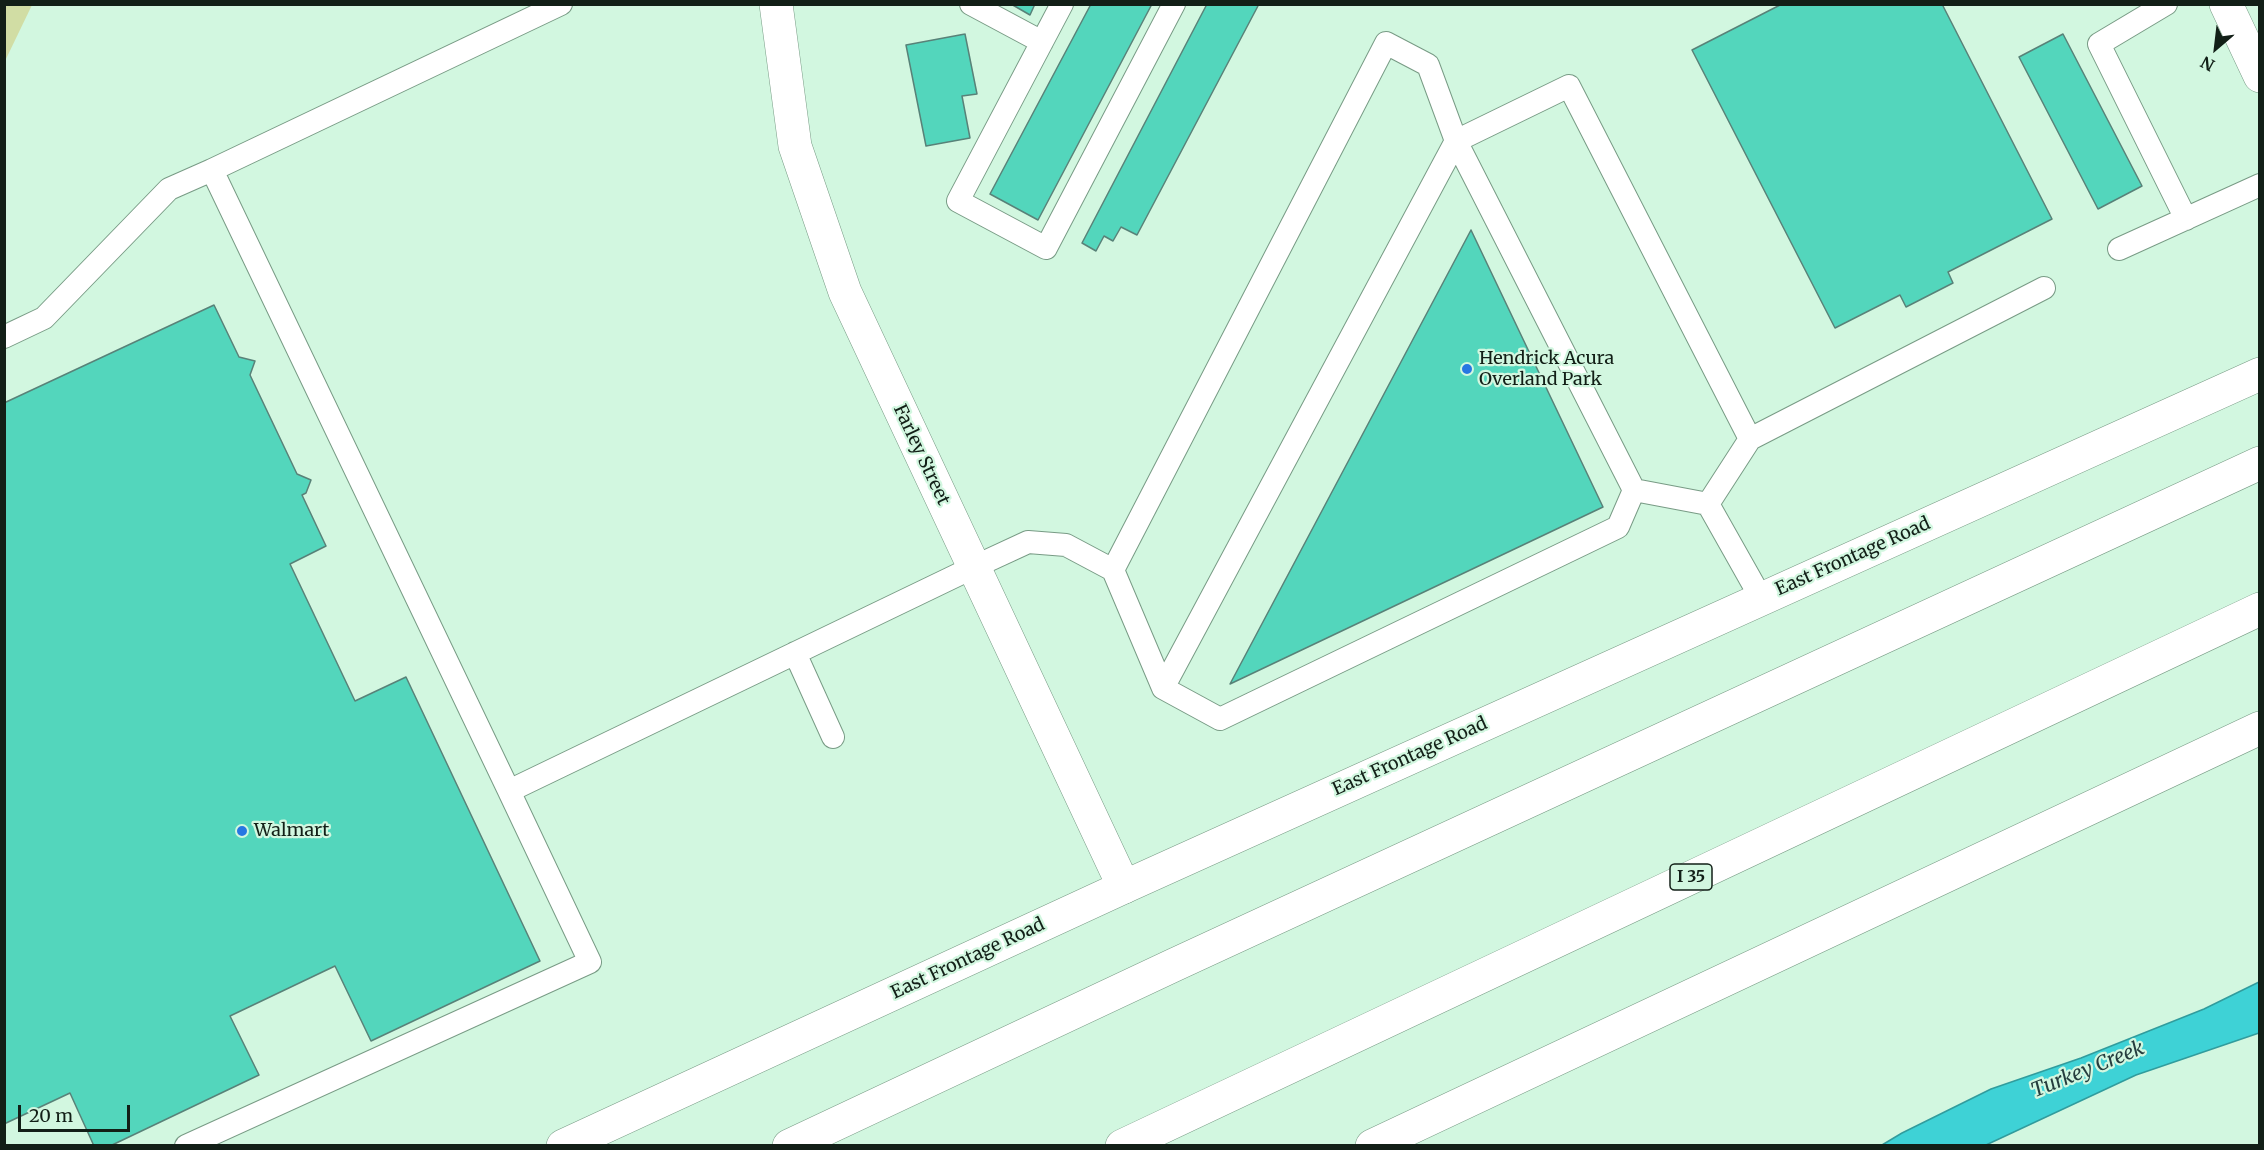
<!DOCTYPE html>
<style>
body{margin:0}
#map{position:relative;width:2264px;height:1150px;overflow:hidden;background:#d2f7e0;font-family:Merriweather,serif}
canvas{display:block}
.frame{position:absolute;inset:0;border:6px solid #121f17;pointer-events:none}
.north{position:absolute;left:2186px;top:18px;width:60px;height:60px;-webkit-text-stroke:4px #d2f7e0;paint-order:stroke;rotate:208deg;font-size:16px;font-weight:700;line-height:24px;text-align:center;color:#121f17}
.north::after{content:'';display:block;margin:auto;width:21px;height:27px;background:#121f17;clip-path:polygon(50% 0,100% 100%,50% 72%,0 100%)}
.scale{position:absolute;left:18px;top:1105px;width:112px;height:27px;box-sizing:border-box;border:3px solid #121f17;border-top:0;padding-left:8px;font-size:18px;line-height:21px;white-space:nowrap;color:#121f17;-webkit-text-stroke:4px #d2f7e0;paint-order:stroke}
</style>
<div id="map">
<canvas width="2264" height="1150"></canvas>
<div class="frame"></div>
<div class="north">N</div>
<div class="scale">20 m</div>
</div>
<script>
const ctx = document.querySelector('canvas').getContext('2d');
ctx.lineJoin = 'round';
function fill(path, color) { ctx.fillStyle = color; ctx.fill(path, 'evenodd'); }
const toPath = rows => new Path2D(rows.map(r => 'M' + r).join(''));
function strokePath(path, color, width, dash) { ctx.strokeStyle = color; ctx.lineWidth = width; ctx.lineCap = dash ? 'butt' : 'round'; ctx.setLineDash(dash || []); ctx.stroke(path); }
function drawText(font, color, halo, rows, align = 'center') {
  ctx.font = font + ' Merriweather,serif'; ctx.lineWidth = 4.5; ctx.setLineDash([]); ctx.textBaseline = 'middle'; ctx.strokeStyle = halo; ctx.fillStyle = color; for (const [text, x, y, turn = 0] of rows) {
    ctx.save(); ctx.translate(x, y); ctx.rotate((+turn || 0) * Math.PI / 180); ctx.textAlign = isNaN(turn) ? turn : align; if (halo) ctx.strokeText(text, 0, 0); ctx.fillText(text, 0, 0); ctx.restore();
  }
}
fill(toPath([
 [5,4,32,5,5,61,4,5]
]), '#d1dda4');
const water = toPath([
 [2259,982,2259,1033,2136,1075,1986,1145,1882,1145,1902,1133,1991,1089,2081,1058,2204,1009,2259,982]
]);
fill(water, '#3ed2d6');
strokePath(water, '#319c9d', 1.5);
const building = toPath([
 [1011,4,1035,4,1030,15,1011,4],
 [1091,4,1152,4,1038,220,990,194,1091,4],
 [1207,4,1259,4,1137,235,1121,227,1113,241,1104,236,1096,251,1082,243,1207,4],
 [1782,4,1942,4,2052,219,1948,272,1953,283,1906,307,1900,295,1835,328,1692,50,1782,4],
 [965,34,977,94,962,96,970,138,926,146,906,45,965,34],
 [2063,34,2142,186,2098,209,2019,57,2063,34],
 [1471,230,1603,507,1230,684,1471,230],
 [214,305,239,357,255,361,250,375,297,474,311,480,306,493,302,495,326,546,290,564,355,701,406,677,540,961,371,1041,335,966,230,1016,259,1075,110,1146,94,1146,70,1093,4,1124,4,403,214,305]
]);
fill(building, '#53d6bc');
strokePath(building, '#588278', 1.5);
const service = toPath([
 [561,4,212,170,509,791,974,567,1028,542,1066,545,1113,570],
 [971,4,1042,42],
 [1062,4,958,201,1046,248,1174,4],
 [2166,4,2099,44,2186,219],
 [2119,249,2260,185],
 [4,337,44,318,169,189,212,170],
 [1750,439,2044,288],
 [1708,504,1634,490,1456,141,1569,86,1750,439,1708,504,1761,598],
 [795,653,833,737],
 [1163,688,1113,570,1386,43,1428,65,1456,141,1163,688,1220,719,1618,527,1634,490],
 [186,1146,590,962,509,791]
]);
const minor = toPath([
 [776,4,795,146,845,292,1124,887],
 [2226,4,2260,76]
]);
const tertiary = toPath([
 [563,1146,1124,887,2260,374]
]);
const motorway = toPath([
 [789,1146,1174,965,2260,463],
 [1122,1146,2260,609],
 [1372,1146,2260,728]
]);
strokePath(service, '#789b85', 24);
strokePath(minor, '#789b85', 34);
strokePath(tertiary, '#789b85', 34);
strokePath(motorway, '#789b85', 34);
strokePath(service, '#fff', 22);
strokePath(minor, '#fff', 33);
strokePath(tertiary, '#fff', 33);
strokePath(motorway, '#fff', 33);
for (const [x, y, r, color] of [
 [1467,369,6,"#2777e2"],
 [242,831,6,"#2777e2"]
]) { const dot = new Path2D(); dot.arc(x, y, r, 0, 2 * Math.PI); ctx.fillStyle = color; ctx.fill(dot); strokePath(dot, '#d2f7e0', 2); }
for (const [x, y, w] of [
 [1691,877,42]
]) { const box = new Path2D(); box.roundRect(x - w / 2, y - 13, w, 26, 4.5); ctx.fillStyle = '#d2f7e0'; ctx.fill(box); strokePath(box, '#121f17', 1.5); }
drawText('bold 16px', '#121f17', null, [
 ["I 35",1691,877]
]);
drawText('18px', '#121f17', '#d2f7e0', [
 ["Hendrick Acura",1479,359],
 ["Overland Park",1479,380],
 ["Walmart",254,831]
], 'left');
drawText('18px', '#121f17', '#d2f7e0', [
 ["Farley Street",921,455,65],
 ["East Frontage Road",1853,557,-24],
 ["East Frontage Road",1410,757,-24],
 ["East Frontage Road",968,959,-25]
]);
drawText('italic 20px', '#253d3e', '#d2f7e0', [
 ["Turkey Creek",2088,1070,-22]
]);
</script>
